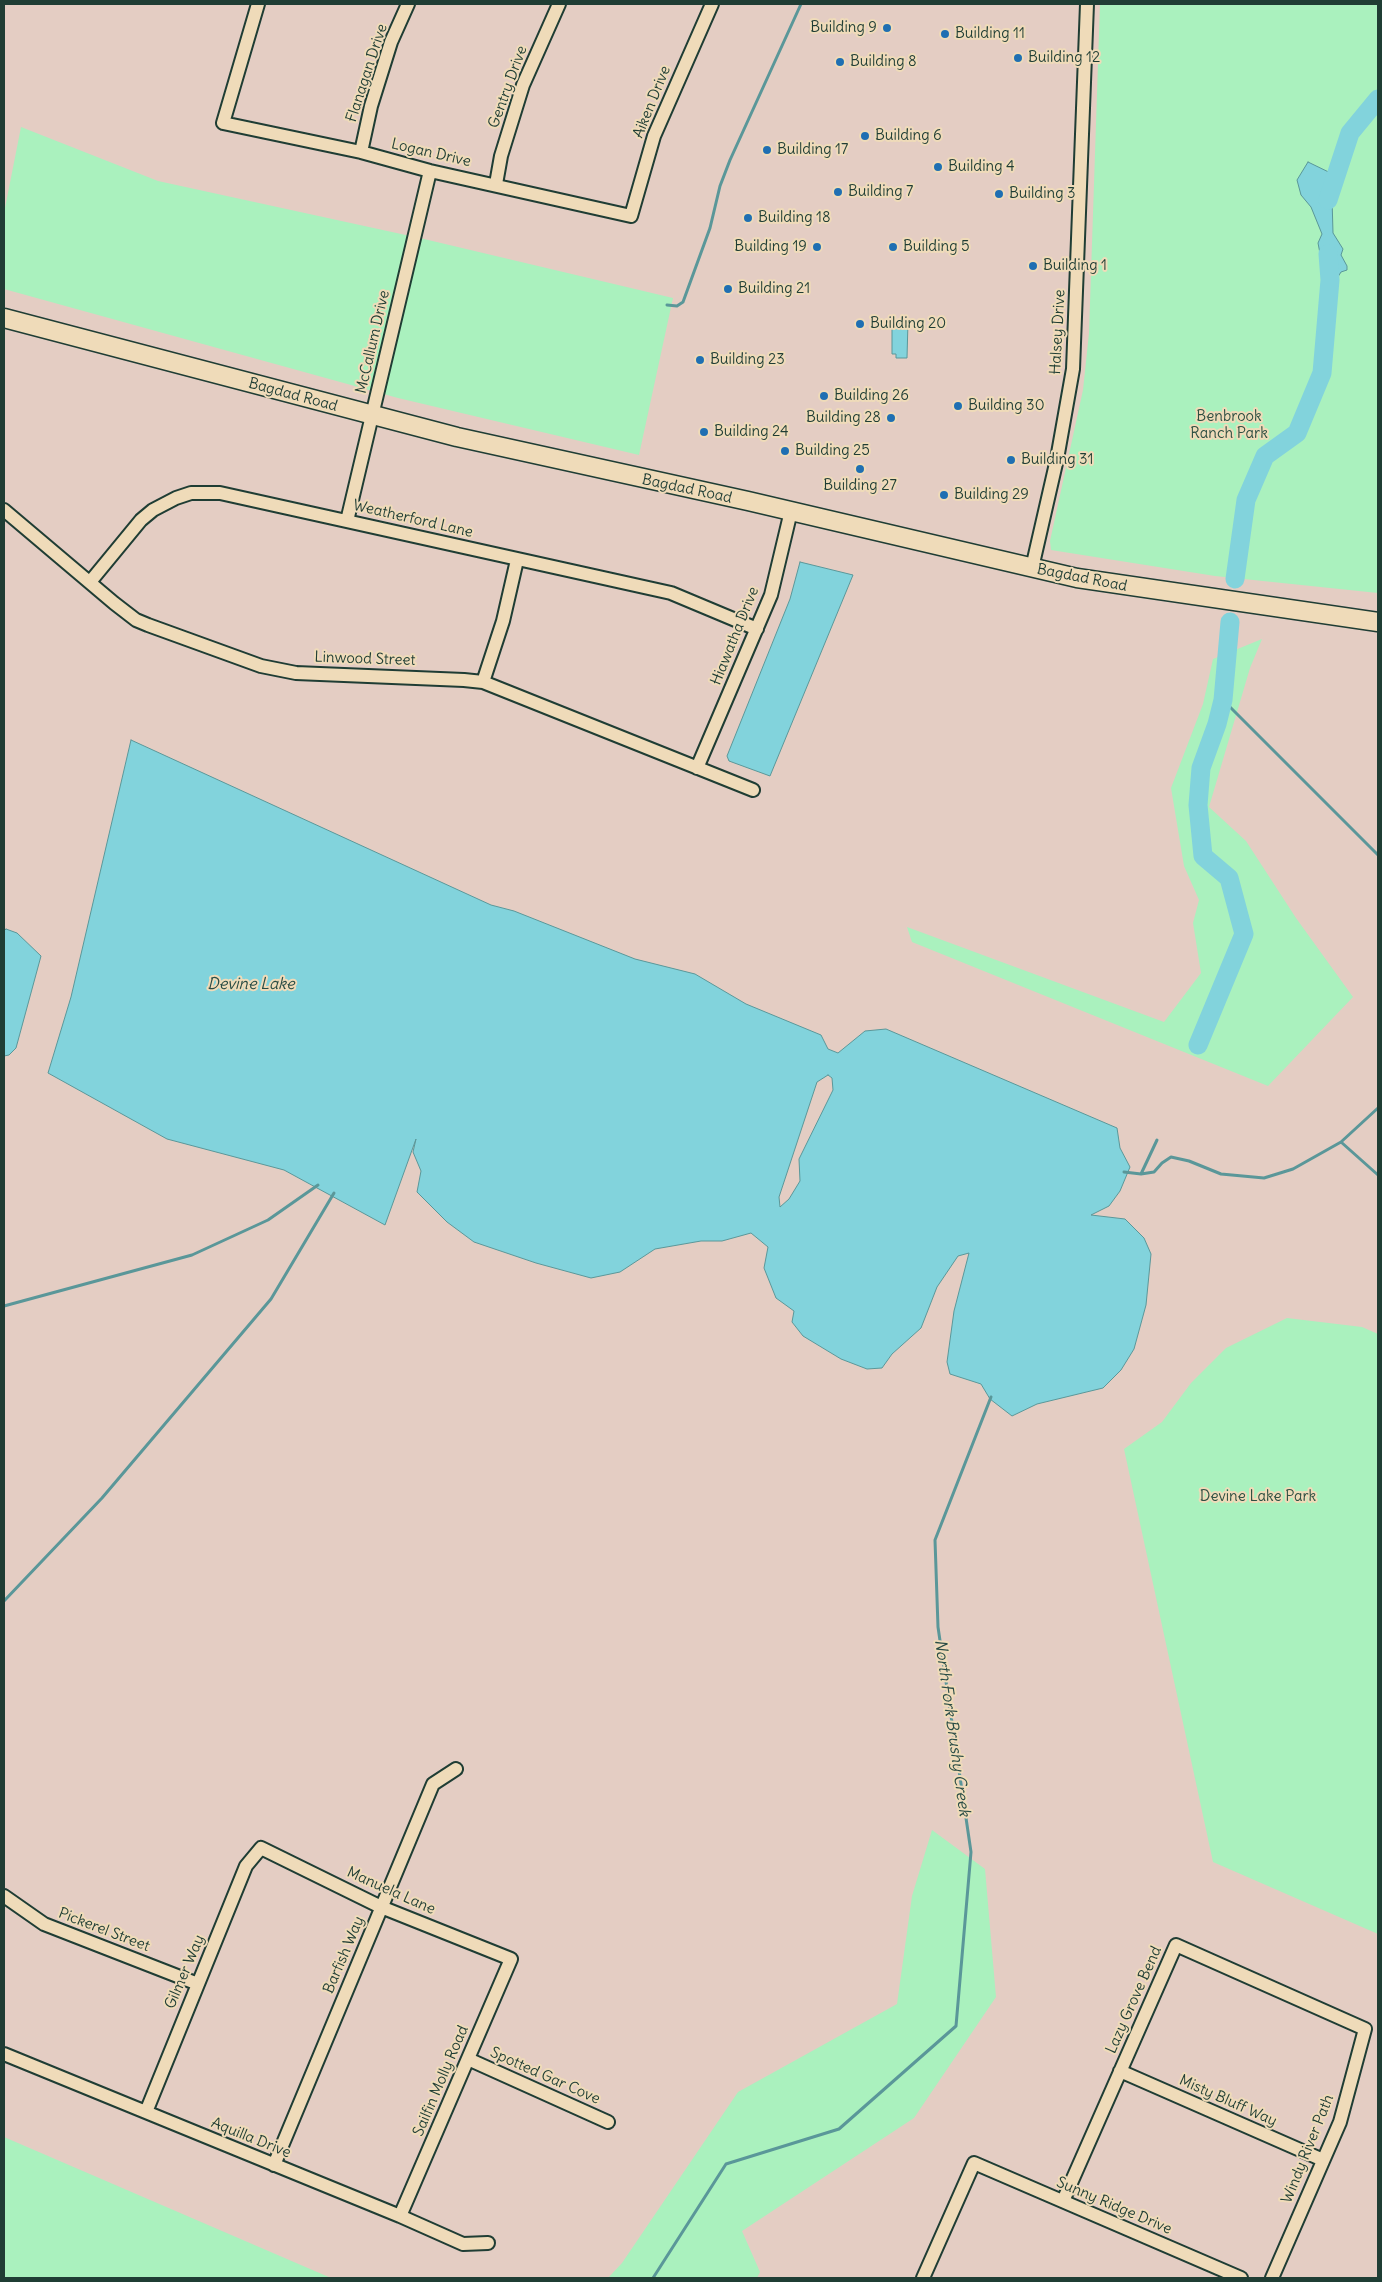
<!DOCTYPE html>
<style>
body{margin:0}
#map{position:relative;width:1382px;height:2282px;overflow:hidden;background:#e4cdc3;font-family:Delius,sans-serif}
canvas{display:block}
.frame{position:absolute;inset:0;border:5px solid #1f3d34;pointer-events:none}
</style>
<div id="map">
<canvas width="1382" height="2282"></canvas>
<div class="frame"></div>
</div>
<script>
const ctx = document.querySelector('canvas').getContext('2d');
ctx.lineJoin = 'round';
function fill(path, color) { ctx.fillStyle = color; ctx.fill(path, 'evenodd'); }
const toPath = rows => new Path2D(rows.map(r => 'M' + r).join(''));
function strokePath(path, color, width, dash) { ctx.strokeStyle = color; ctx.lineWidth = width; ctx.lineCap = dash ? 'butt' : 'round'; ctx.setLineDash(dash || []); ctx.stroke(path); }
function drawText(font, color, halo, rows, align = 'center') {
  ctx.font = font + ' Delius,sans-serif'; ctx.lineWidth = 4; ctx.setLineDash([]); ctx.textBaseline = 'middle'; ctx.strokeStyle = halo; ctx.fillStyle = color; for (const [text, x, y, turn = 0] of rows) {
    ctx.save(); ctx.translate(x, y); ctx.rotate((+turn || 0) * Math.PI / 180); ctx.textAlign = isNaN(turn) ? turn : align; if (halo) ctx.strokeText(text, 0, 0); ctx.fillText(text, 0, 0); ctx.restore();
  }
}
fill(toPath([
 [1100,4,1378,4,1378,593,1215,576,1051,550,1050,541,1083,390,1089,333],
 [21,127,158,181,424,239,673,298,639,455,398,398,4,289,4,213],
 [1262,639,1250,668,1209,807,1246,841,1296,918,1353,997,1268,1086,912,942,907,927,1164,1022,1201,973,1193,923,1199,900,1184,866,1171,788,1203,704,1213,659],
 [1287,1318,1362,1327,1378,1334,1378,1934,1213,1862,1124,1449,1162,1422,1191,1383,1226,1348],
 [932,1830,985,1869,996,1997,914,2118,742,2231,760,2272,757,2278,608,2278,622,2263,738,2092,897,2004,912,1896],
 [4,2137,331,2278,4,2278]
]), '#aaf1be');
const water = toPath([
 [1308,162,1341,178,1332,198,1333,233,1343,249,1341,255,1347,266,1347,270,1341,272,1336,280,1329,278,1323,269,1318,243,1322,234,1311,207,1301,195,1297,180,1308,162],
 [899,321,908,321,907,358,896,358,896,354,892,354,892,326,899,326,899,321],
 [800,562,853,575,770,776,729,761,727,756,790,599,800,562],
 [131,740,491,905,514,911,635,959,695,974,746,1004,821,1035,828,1049,838,1053,865,1031,886,1029,1117,1128,1120,1148,1130,1167,1120,1191,1109,1206,1091,1215,1125,1219,1144,1238,1151,1254,1146,1305,1134,1349,1121,1370,1103,1388,1037,1404,1012,1416,990,1399,981,1384,950,1374,947,1362,954,1311,969,1253,958,1256,937,1287,921,1328,892,1354,882,1368,867,1369,841,1359,803,1336,792,1322,794,1311,776,1298,764,1268,768,1247,751,1233,722,1241,701,1241,655,1249,620,1272,591,1278,536,1263,474,1242,447,1222,417,1192,421,1171,413,1152,416,1139,385,1225,284,1170,167,1139,48,1073,71,997,131,740],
 [828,1075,832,1078,833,1090,799,1159,800,1181,789,1199,780,1207,779,1197,817,1082,828,1075],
 [6,929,17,933,41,956,16,1048,9,1055,4,1056,4,931,6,929]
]);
fill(water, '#82d3dc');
strokePath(water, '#5a9799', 1);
strokePath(toPath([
 [667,305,677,306,683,302,710,228,720,186,730,160,801,4],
 [1223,700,1378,855],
 [1341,1142,1378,1175],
 [1124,1172,1141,1174,1157,1140],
 [1141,1174,1154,1172,1162,1163,1171,1157,1189,1161,1221,1174,1264,1178,1293,1169,1341,1142,1378,1108],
 [4,1306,192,1255,268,1220,318,1185],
 [4,1601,102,1498,271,1299,334,1193],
 [653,2278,726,2164,839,2129,956,2026,971,1852,938,1627,935,1540,991,1397]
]), '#5a9799', 3);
strokePath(toPath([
 [1328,200,1350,133,1378,99],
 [1235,579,1246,500,1265,456,1297,433,1322,373,1330,280,1328,254],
 [1198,1045,1244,934,1229,878,1203,856,1198,805,1201,768,1217,724,1223,700,1230,622]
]), '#82d3dc', 19);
const street = toPath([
 [258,4,223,123,361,152,430,171,631,216,654,136,712,4],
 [361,152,371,106,391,42,408,4],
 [496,184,501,156,523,85,559,4],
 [4,510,114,603,136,620,148,625,261,666,296,673,464,680,483,682,753,790],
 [347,521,430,171],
 [1032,568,1057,459,1073,369,1087,4],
 [90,582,141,520,153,510,176,498,191,493,220,493,671,593,757,629],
 [483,682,503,621,517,560],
 [697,768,771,595,791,511],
 [4,1896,44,1924,198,1984],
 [4,2054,400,2216,463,2244,488,2243],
 [468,2059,608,2122],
 [1120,2071,1323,2160],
 [146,2112,246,1866,261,1848,381,1907,511,1959,400,2216],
 [274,2165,433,1784,456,1769],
 [1063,2201,1176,1945,1365,2029,1340,2122,1272,2278],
 [923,2278,974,2163,1241,2278]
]);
const secondary = toPath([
 [4,318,457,437,748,501,1077,578,1378,622]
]);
strokePath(street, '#1f3d34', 16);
strokePath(secondary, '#1f3d34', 21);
strokePath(street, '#efdbb9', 12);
strokePath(secondary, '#efdbb9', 18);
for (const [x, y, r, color] of [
 [887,28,5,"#1f6fb2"],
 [945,34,5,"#1f6fb2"],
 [1018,58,5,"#1f6fb2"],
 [840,62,5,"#1f6fb2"],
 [865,136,5,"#1f6fb2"],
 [767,150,5,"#1f6fb2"],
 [938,167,5,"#1f6fb2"],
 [838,192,5,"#1f6fb2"],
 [999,194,5,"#1f6fb2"],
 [748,218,5,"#1f6fb2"],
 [817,247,5,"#1f6fb2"],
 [893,247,5,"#1f6fb2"],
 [1033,266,5,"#1f6fb2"],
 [728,289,5,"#1f6fb2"],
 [860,324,5,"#1f6fb2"],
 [700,360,5,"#1f6fb2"],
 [824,396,5,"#1f6fb2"],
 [958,406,5,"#1f6fb2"],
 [891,418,5,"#1f6fb2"],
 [704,432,5,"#1f6fb2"],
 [785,451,5,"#1f6fb2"],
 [1011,460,5,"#1f6fb2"],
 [860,469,5,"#1f6fb2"],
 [944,495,5,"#1f6fb2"]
]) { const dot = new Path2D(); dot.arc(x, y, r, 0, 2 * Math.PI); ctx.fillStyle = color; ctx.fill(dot); strokePath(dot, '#efdbb9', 2); }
drawText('15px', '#1f3d34', '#efdbb9', [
 ["Building 9",877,28,"right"],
 ["Building 11",955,34],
 ["Building 12",1028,58],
 ["Building 8",850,62],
 ["Building 6",875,136],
 ["Building 17",777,150],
 ["Building 4",948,167],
 ["Building 7",848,192],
 ["Building 3",1009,194],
 ["Building 18",758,218],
 ["Building 19",807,247,"right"],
 ["Building 5",903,247],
 ["Building 1",1043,266],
 ["Building 21",738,289],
 ["Building 20",870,324],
 ["Building 23",710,360],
 ["Building 26",834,396],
 ["Building 30",968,406],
 ["Building 28",881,418,"right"],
 ["Building 24",714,432],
 ["Building 25",795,451],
 ["Building 31",1021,460],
 ["Building 27",860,486,"center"],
 ["Building 29",954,495]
], 'left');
drawText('15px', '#1f3d34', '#efdbb9', [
 ["Flanagan Drive",367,73,-72],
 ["Gentry Drive",508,87,-70],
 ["Aiken Drive",652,102,-68],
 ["Logan Drive",431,153,13],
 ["Halsey Drive",1058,332,-87],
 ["McCallum Drive",373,342,-77],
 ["Bagdad Road",293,395,15],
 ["Bagdad Road",687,489,12],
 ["Weatherford Lane",413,519,13],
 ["Bagdad Road",1082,578,11],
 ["Hiawatha Drive",735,636,-68],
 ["Linwood Street",365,659,2],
 ["Manuela Lane",391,1891,24],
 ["Pickerel Street",104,1930,21],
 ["Barfish Way",344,1955,-67],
 ["Gilmer Way",185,1972,-67],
 ["Lazy Grove Bend",1134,2000,-66],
 ["Spotted Gar Cove",545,2076,24],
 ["Sailfin Molly Road",441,2081,-67],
 ["Misty Bluff Way",1228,2101,24],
 ["Aquilla Drive",251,2138,22],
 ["Windy River Path",1308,2149,-68],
 ["Sunny Ridge Drive",1114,2206,23]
]);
drawText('15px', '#2d4f42', '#efdbb9', [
 ["Benbrook",1229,417],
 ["Ranch Park",1229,434],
 ["Devine Lake Park",1258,1497]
]);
drawText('italic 16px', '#294c45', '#efdbb9', [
 ["Devine Lake",251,984],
 ["North Fork Brushy Creek",952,1728,82]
]);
</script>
